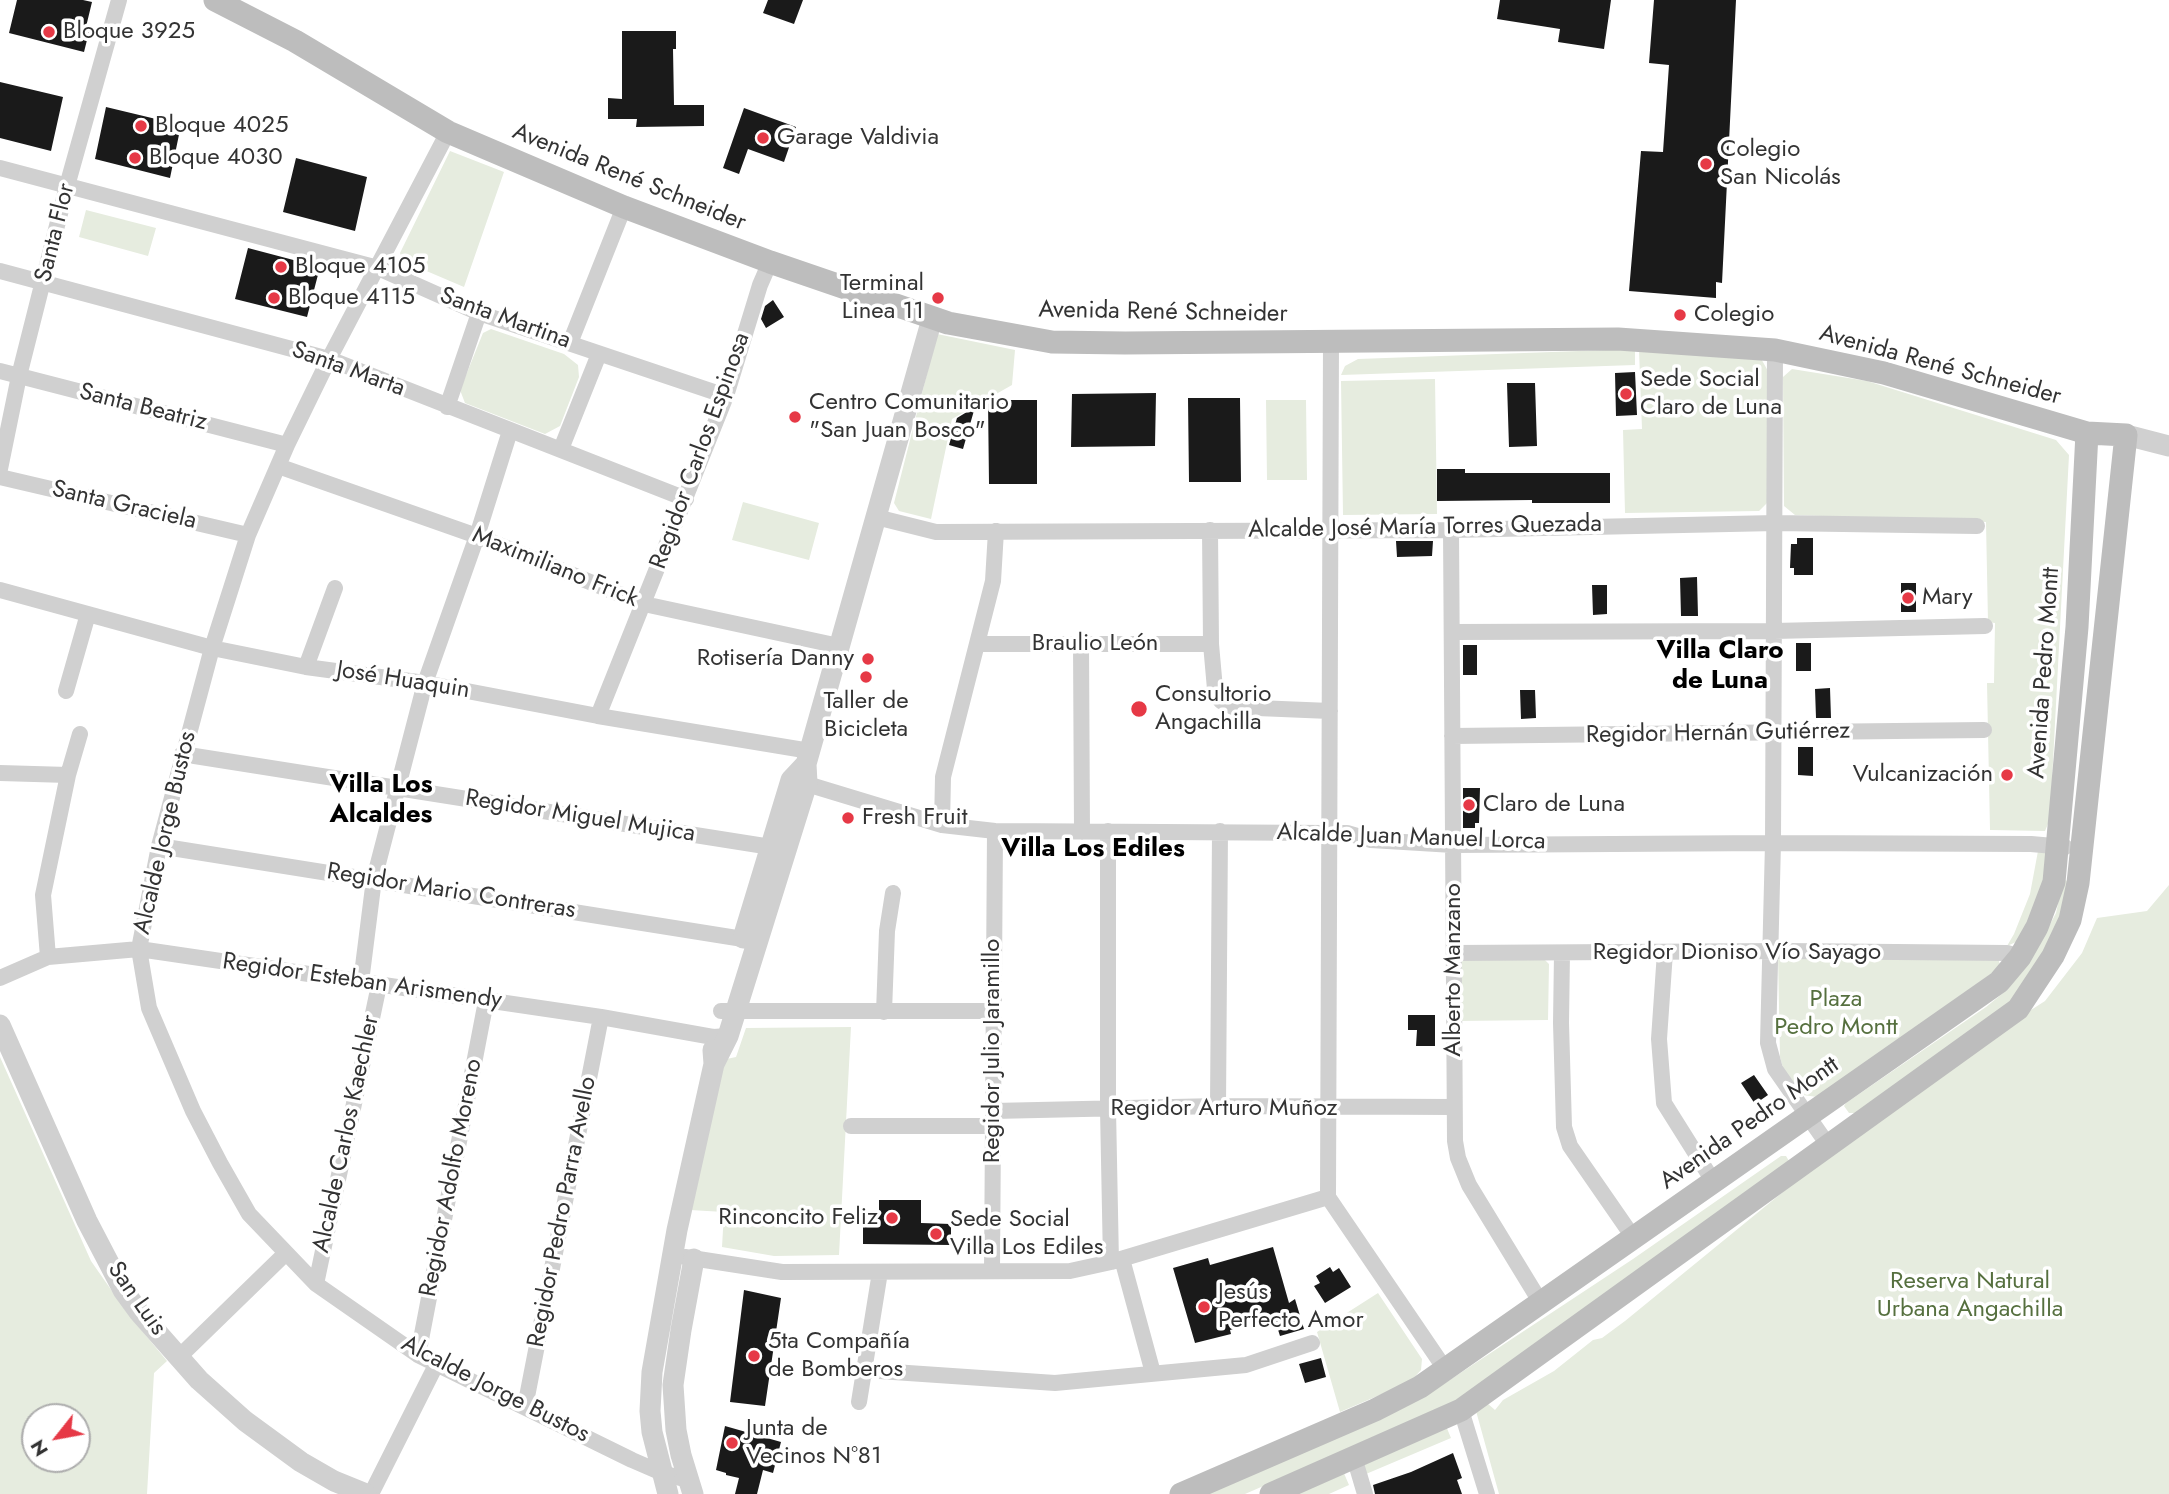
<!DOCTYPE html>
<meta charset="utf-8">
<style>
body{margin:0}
#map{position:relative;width:2169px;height:1494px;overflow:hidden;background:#fff;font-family:Jost,sans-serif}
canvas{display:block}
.north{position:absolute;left:21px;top:1403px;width:70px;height:70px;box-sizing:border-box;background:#fff;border:2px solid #adadad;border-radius:50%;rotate:239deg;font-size:19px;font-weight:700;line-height:28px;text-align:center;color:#333}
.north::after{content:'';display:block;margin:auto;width:24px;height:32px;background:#e63946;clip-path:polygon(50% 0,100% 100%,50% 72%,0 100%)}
</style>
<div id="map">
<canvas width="2169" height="1494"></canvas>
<div class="north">N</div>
</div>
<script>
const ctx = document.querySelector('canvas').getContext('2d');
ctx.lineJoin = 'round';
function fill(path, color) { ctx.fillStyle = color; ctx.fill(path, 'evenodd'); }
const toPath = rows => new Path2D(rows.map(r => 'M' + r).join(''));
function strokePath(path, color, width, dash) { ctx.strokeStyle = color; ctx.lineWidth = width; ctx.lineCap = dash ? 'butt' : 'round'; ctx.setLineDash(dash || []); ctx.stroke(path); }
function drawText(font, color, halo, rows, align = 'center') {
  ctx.font = font + ' Jost,sans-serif'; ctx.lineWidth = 7; ctx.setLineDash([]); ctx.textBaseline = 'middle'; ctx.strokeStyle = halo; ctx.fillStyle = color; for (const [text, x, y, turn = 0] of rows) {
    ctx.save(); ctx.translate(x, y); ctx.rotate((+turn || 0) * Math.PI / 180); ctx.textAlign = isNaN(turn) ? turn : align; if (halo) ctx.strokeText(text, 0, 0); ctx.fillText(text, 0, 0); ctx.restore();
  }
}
fill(toPath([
 [450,151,504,172,464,287,403,261,400,253],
 [86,210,156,228,148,256,79,237],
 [491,329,564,354,578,365,579,377,560,426,545,434,465,403,460,390,483,333],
 [937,334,1015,350,1012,385,952,419,931,519,899,511,894,503],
 [1635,349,1635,365,1341,375,1345,366,1358,359],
 [1639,350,1759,355,1768,371,1768,502,1759,511,1625,513,1623,430,1642,429],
 [1792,369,1867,381,2056,440,2069,455,2050,819,2045,831,1990,830,1987,683,1994,683,1995,623,1988,622,1986,522,1795,515,1784,506,1783,377],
 [1435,379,1437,514,1343,515,1341,381],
 [1266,400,1306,400,1307,480,1267,480],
 [743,502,819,523,809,560,732,540],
 [2038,851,2047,853,2052,867,2023,939,2007,946,2014,934,2030,894],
 [2063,880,2069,881,2061,915,2042,955,2010,1002,1856,1113,1849,1113,1844,1106,1846,1103,1986,1007,2008,989,2037,949,2056,913],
 [2169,885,2169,1494,1499,1494,1476,1411,1487,1403,1495,1410,1503,1400,1554,1371,1593,1340,1602,1338,1625,1321,1838,1147,1958,1057,2045,1001,2082,953,2097,918,2147,911],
 [1778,956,1997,956,2001,967,1817,1097,1803,1095,1783,1068,1780,1057],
 [1465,959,1544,959,1549,964,1548,1020,1456,1021,1457,962],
 [851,1027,839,1255,774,1256,722,1247,724,1212,690,1210,717,1061,736,1057,746,1028],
 [0,1057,91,1261,128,1314,167,1361,154,1373,147,1494,0,1494],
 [35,1417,77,1417,77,1459,35,1459],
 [1781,1156,1786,1156,1789,1161,1452,1404,1245,1494,1207,1494,1430,1393,1633,1259],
 [1378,1293,1422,1359,1421,1370,1410,1382,1340,1412,1317,1332],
 [1446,1426,1451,1438,1366,1474,1364,1465],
 [1343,1471,1349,1485,1329,1494,1293,1494]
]), '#e6ecdf');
fill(toPath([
 [17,0,83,0,92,2,85,31,89,32,84,52,9,33],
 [768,0,803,0,794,24,763,13],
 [1500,0,1611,0,1604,49,1558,42,1560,29,1497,19],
 [1654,0,1736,0,1722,283,1716,282,1716,298,1629,291,1641,151,1663,152,1669,65,1649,63],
 [622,31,676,31,676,49,673,49,674,105,704,105,704,126,636,127,637,119,608,119,608,98,622,99],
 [0,82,63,97,51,151,0,138],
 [106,107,181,125,170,178,95,159],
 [744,108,796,127,784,162,748,149,739,174,723,168],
 [296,158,367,177,355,231,283,212],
 [248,248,320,267,307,317,235,299],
 [773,300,784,317,766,328,761,319,765,306],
 [1635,372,1637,415,1616,416,1615,373],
 [1507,383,1535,383,1537,446,1509,447],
 [1156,393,1155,446,1071,447,1072,394],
 [1188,398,1240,398,1241,482,1189,482],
 [988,400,1037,400,1037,484,989,484],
 [975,407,963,449,949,445,957,418],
 [1437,469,1465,469,1465,473,1610,473,1610,503,1532,503,1532,500,1437,501],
 [1797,538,1813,538,1813,575,1794,575,1794,568,1790,568,1791,544,1797,544],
 [1396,541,1433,541,1432,556,1397,557],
 [1697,577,1698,616,1681,616,1680,578],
 [1901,583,1916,583,1916,612,1901,612],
 [1592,585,1607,585,1607,614,1593,615],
 [1796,643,1811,643,1811,671,1796,671],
 [1463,645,1477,645,1477,675,1463,675],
 [1830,688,1831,718,1816,718,1815,689],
 [1520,690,1535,690,1536,718,1521,719],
 [1798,747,1813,747,1813,776,1798,775],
 [1463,788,1480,788,1479,823,1475,823,1475,828,1463,828],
 [1408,1015,1435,1015,1435,1046,1416,1046,1417,1030,1408,1030],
 [1754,1075,1768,1095,1755,1104,1741,1083],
 [879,1200,921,1200,921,1223,951,1224,951,1245,863,1244,863,1213,879,1213],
 [1273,1247,1289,1303,1295,1299,1304,1329,1280,1336,1274,1317,1230,1330,1231,1334,1195,1343,1173,1268,1208,1258,1210,1265],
 [1330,1267,1333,1272,1339,1268,1351,1287,1325,1303,1314,1286,1320,1283,1316,1276],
 [744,1290,781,1298,765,1406,730,1402],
 [1321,1358,1326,1377,1305,1383,1299,1364],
 [725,1426,781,1442,773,1473,763,1470,757,1494,735,1494,739,1478,726,1475,726,1473,716,1470],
 [1453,1453,1462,1478,1457,1480,1462,1494,1375,1494,1373,1485,1411,1472]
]), '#1a1a1a');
strokePath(toPath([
 [448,132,329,359,287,445,248,535,212,648,159,846,139,949,149,1008,193,1111,220,1163,249,1214,316,1284,418,1355,632,1460,662,1473,688,1480],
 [0,168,378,268,479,313,726,396],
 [0,271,329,359,686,499],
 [1331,341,1328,1197,1445,1369],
 [570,343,624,207],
 [1775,350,1773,843,1768,1043,1775,1069,1828,1145],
 [0,371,287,445],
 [447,407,479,313],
 [561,449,599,354],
 [278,466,477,536,644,604,839,646],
 [0,469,19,376,67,186,119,0],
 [0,477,248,535],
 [876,517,936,532,1451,530,1776,523,1977,526],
 [1210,530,1211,644,1215,689,1217,695,1221,701,1233,707,1330,711],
 [1451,530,1455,1141,1458,1158,1469,1185,1541,1303],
 [0,590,212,648,306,667,425,683,598,716,810,751],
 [1452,632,1774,631,1985,626],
 [1081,643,1082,832],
 [979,644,1211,644],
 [306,667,335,588],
 [66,691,88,614],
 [598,716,726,396,760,285,770,262],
 [1452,736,1984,730],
 [182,754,771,847],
 [0,773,68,775],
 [797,781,942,825,995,831,1329,833,1347,833,1371,840,1453,845,1773,843,2031,844,2065,847],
 [942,825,943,777,993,581,996,531],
 [1108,831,1108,1109,1111,1262],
 [159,846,743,939],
 [1665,952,1659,1039,1664,1103,1713,1181],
 [1454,953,1784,951,2007,953,2020,957],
 [1562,953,1561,1023,1564,1127,1570,1146,1633,1237],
 [48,957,43,895,68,775,80,734],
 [0,978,48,957,139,949,601,1017,713,1037,728,1036],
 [361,982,374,879,425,683,477,536,510,431],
 [721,1011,993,1011],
 [884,1012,887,931,893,893],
 [1218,1106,1220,831],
 [993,1111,1218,1106,1454,1107],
 [851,1126,993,1126],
 [685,1257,782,1272,1070,1271,1111,1262,1328,1197],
 [1122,1259,1153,1373],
 [992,1271,995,831],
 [316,1284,379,985],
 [418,1355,486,1001],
 [179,1357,286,1253],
 [864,1370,1055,1383,1246,1365,1312,1343],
 [859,1402,880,1272],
 [525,1407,601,1017],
 [1461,1410,1487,1494],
 [1354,1457,1365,1494],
 [371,1494,437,1363]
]), '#d0d0d0', 16);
strokePath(toPath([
 [2126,435,2169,446],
 [743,938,791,780,806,764],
 [0,1025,87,1221,123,1290,139,1312,199,1380,245,1421,301,1462,334,1481,366,1494],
 [714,1064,728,1036,807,783,806,764,932,319],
 [668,1494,652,1432,650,1411,652,1372,677,1230,714,1064,713,1050],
 [693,1494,681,1455,676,1430,673,1385,681,1330,694,1259]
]), '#d0d0d0', 21);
strokePath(toPath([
 [215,0,295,41,448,132,624,207,770,262,948,323,1052,342,1125,343,1618,339,1775,350,1884,373,2087,433,2126,435,2078,883,2070,920,2053,956,2018,1009,1461,1410,1271,1494],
 [1181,1494,1375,1410,1420,1387,1999,982,2020,957,2037,927,2054,882,2077,627,2087,433]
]), '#bdbdbd', 23);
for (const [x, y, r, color] of [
 [49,32,7,"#e63946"],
 [141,126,7,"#e63946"],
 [763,138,7,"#e63946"],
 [135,158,7,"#e63946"],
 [1706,164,7,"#e63946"],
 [281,267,7,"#e63946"],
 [274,298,7,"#e63946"],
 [938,298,7,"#e63946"],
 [1680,315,7,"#e63946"],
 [1626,394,7,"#e63946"],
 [795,417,7,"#e63946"],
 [1908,598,7,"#e63946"],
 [868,659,7,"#e63946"],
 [866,677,7,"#e63946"],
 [1139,709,9,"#e63946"],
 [2007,775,7,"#e63946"],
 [1469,805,7,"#e63946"],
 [848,818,7,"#e63946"],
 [892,1218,7,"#e63946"],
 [936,1234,7,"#e63946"],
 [1204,1307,7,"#e63946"],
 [754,1356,7,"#e63946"],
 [732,1443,7,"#e63946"]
]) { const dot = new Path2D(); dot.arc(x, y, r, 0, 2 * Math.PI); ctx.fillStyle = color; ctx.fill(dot); strokePath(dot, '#fff', 2.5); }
drawText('24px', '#333', '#fff', [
 ["Bloque 3925",63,32],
 ["Bloque 4025",155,126],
 ["Garage Valdivia",777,138],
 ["Colegio",1720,150],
 ["San Nicolás",1720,178],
 ["Bloque 4030",149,158],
 ["Bloque 4105",295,267],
 ["Terminal",924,284,"right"],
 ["Linea 11",924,312,"right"],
 ["Bloque 4115",288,298],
 ["Colegio",1694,315],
 ["Sede Social",1640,380],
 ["Claro de Luna",1640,408],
 ["Centro Comunitario",809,403],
 ["\"San Juan Bosco\"",809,431],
 ["Mary",1922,598],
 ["Rotisería Danny",854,659,"right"],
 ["Consultorio",1155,695],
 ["Angachilla",1155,723],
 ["Taller de",866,702,"center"],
 ["Bicicleta",866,730,"center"],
 ["Vulcanización",1993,775,"right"],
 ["Claro de Luna",1483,805],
 ["Fresh Fruit",862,818],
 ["Rinconcito Feliz",878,1218,"right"],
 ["Sede Social",950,1220],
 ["Villa Los Ediles",950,1248],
 ["Jesús",1218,1293],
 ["Perfecto Amor",1218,1321],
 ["5ta Compañía",768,1342],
 ["de Bomberos",768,1370],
 ["Junta de",746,1429],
 ["Vecinos N°81",746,1457]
], 'left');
drawText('24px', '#333', '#fff', [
 ["Avenida René Schneider",629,178,22],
 ["Santa Flor",56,233,-76],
 ["Avenida René Schneider",1163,313,1],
 ["Santa Martina",505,319,20],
 ["Avenida René Schneider",1940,366,15],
 ["Santa Marta",348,370,20],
 ["Santa Beatriz",143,408,14],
 ["Regidor Carlos Espinosa",701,451,-70],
 ["Santa Graciela",124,506,13],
 ["Alcalde José María Torres Quezada",1425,528,-1],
 ["Maximiliano Frick",555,568,22],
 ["Braulio León",1095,644],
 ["Avenida Pedro Montt",2045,673,-86],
 ["José Huaquin",403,681,9],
 ["Regidor Hernán Gutiérrez",1718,734,-1],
 ["Regidor Miguel Mujica",580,817,9],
 ["Alcalde Jorge Bustos",166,833,-77],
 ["Alcalde Juan Manuel Lorca",1411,838,2],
 ["Regidor Mario Contreras",451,892,9],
 ["Regidor Dioniso Vío Sayago",1737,953],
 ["Alberto Manzano",1454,970,-90],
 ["Regidor Esteban Arismendy",362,982,8],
 ["Regidor Julio Jaramillo",993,1051,-90],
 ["Regidor Arturo Muñoz",1224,1109],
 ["Avenida Pedro Montt",1750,1124,-35],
 ["Alcalde Carlos Kaechler",347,1134,-78],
 ["Regidor Adolfo Moreno",452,1178,-79],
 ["Regidor Pedro Parra Avello",563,1212,-79],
 ["San Luis",136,1299,55],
 ["Alcalde Jorge Bustos",495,1390,27]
]);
drawText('24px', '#56703f', '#fff', [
 ["Plaza",1836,1000],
 ["Pedro Montt",1836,1028],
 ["Reserva Natural",1970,1282],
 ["Urbana Angachilla",1970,1310]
]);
drawText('bold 26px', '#000', '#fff', [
 ["Villa Claro",1720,652],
 ["de Luna",1720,682],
 ["Villa Los",381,786],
 ["Alcaldes",381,816],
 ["Villa Los Ediles",1093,850]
]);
</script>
